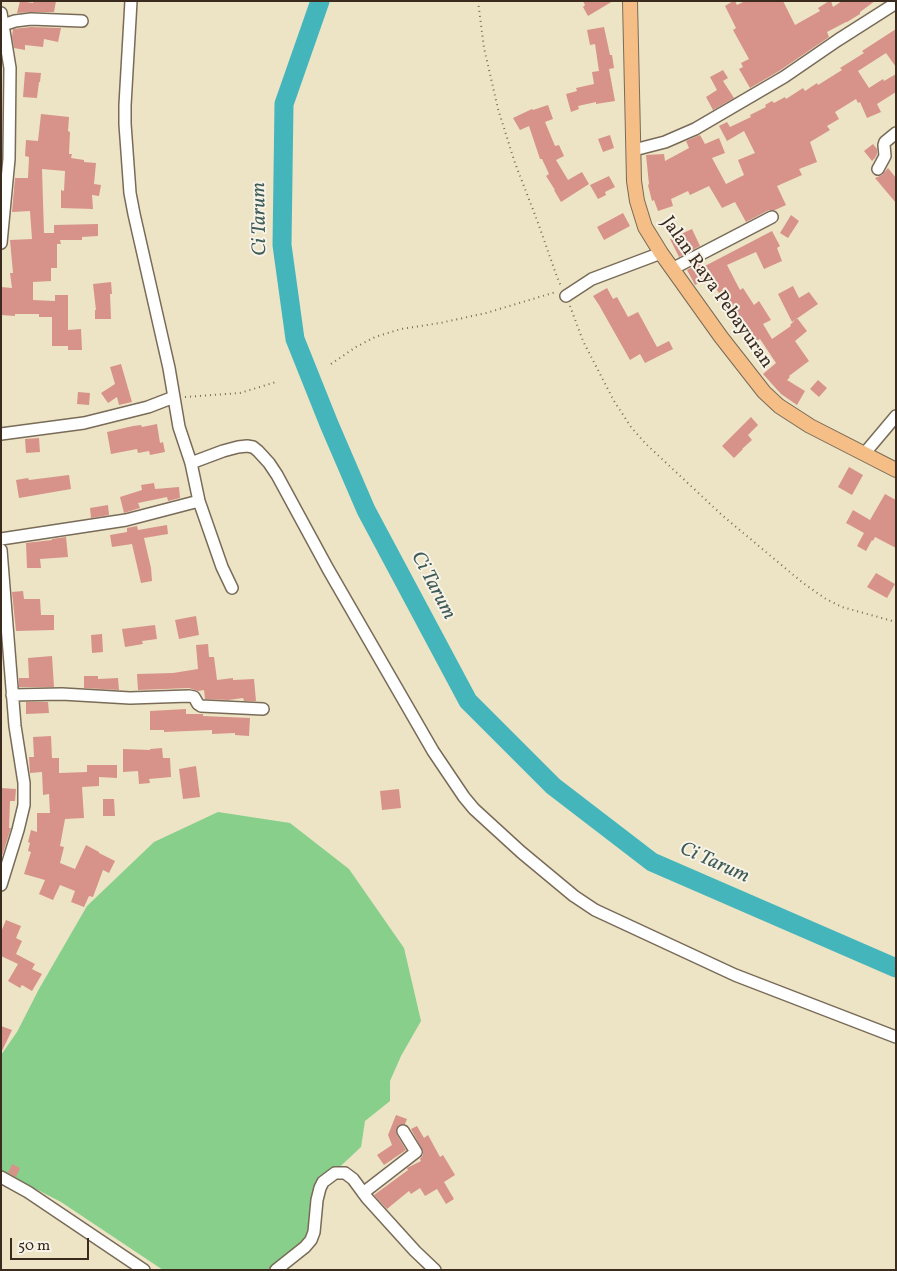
<!DOCTYPE html>
<style>
body{margin:0}
#map{position:relative;width:897px;height:1271px;overflow:hidden;background:#ece4c5;font-family:Vollkorn,serif}
canvas{display:block}
.frame{position:absolute;inset:0;border:2px solid #3b2a1e;pointer-events:none}
.scale{position:absolute;left:10px;top:1238px;width:79px;height:22px;box-sizing:border-box;border:2px solid #3b2a1e;border-top:0;padding-left:6px;font-size:15px;line-height:18px;white-space:nowrap;color:#3b2a1e;-webkit-text-stroke:4px #f7f3e8;paint-order:stroke}
</style>
<div id="map">
<canvas width="897" height="1271"></canvas>
<div class="frame"></div>
<div class="scale">50 m</div>
</div>
<script>
const ctx = document.querySelector('canvas').getContext('2d');
ctx.lineJoin = 'round';
function fill(path, color) { ctx.fillStyle = color; ctx.fill(path, 'evenodd'); }
const toPath = rows => new Path2D(rows.map(r => 'M' + r).join(''));
function strokePath(path, color, width, dash) { ctx.strokeStyle = color; ctx.lineWidth = width; ctx.lineCap = dash ? 'butt' : 'round'; ctx.setLineDash(dash || []); ctx.stroke(path); }
function drawText(font, color, halo, rows, align = 'center') {
  ctx.font = font + ' Vollkorn,serif'; ctx.lineWidth = 4; ctx.setLineDash([]); ctx.textBaseline = 'middle'; ctx.strokeStyle = halo; ctx.fillStyle = color; for (const [text, x, y, turn = 0] of rows) {
    ctx.save(); ctx.translate(x, y); ctx.rotate((+turn || 0) * Math.PI / 180); ctx.textAlign = isNaN(turn) ? turn : align; if (halo) ctx.strokeText(text, 0, 0); ctx.fillText(text, 0, 0); ctx.restore();
  }
}
fill(toPath([
 [218,812,290,823,349,869,404,948,421,1021,401,1056,390,1081,390,1101,365,1121,361,1147,329,1177,311,1240,276,1270,163,1270,61,1202,1,1171,1,1055,17,1032,39,989,87,906,154,842]
]), '#87cf8b');
strokePath(toPath([
 [320,1,284,104,282,245,295,339,329,424,366,510,468,701,553,786,652,862,896,968]
]), '#45b5bc', 19);
fill(toPath([
 [20,1,33,3,34,1,56,1,54,12,31,12,17,13],
 [583,1,613,1,588,16,583,7,585,5],
 [733,1,735,1,737,5,745,1,783,1,795,25,820,11,818,8,829,1,831,1,833,7,842,1,875,1,860,12,860,14,847,22,846,22,827,32,829,37,779,71,750,88,739,69,743,67,741,63,749,59,733,30,736,28,725,6],
 [31,27,61,28,58,42,44,39,43,47,25,45,25,50,14,48,12,37,13,29],
 [604,27,610,55,612,55,614,68,609,69,615,101,596,104,596,102,578,106,579,109,571,112,566,94,577,91,576,88,594,84,592,72,599,71,595,44,590,45,587,30],
 [896,29,896,67,886,53,858,71,869,88,883,79,884,81,896,74,896,92,877,104,881,112,867,118,860,102,858,103,856,99,835,112,839,119,827,126,830,130,810,142,817,162,799,169,802,175,777,186,786,205,775,210,769,210,746,222,735,202,722,208,709,186,690,195,688,191,671,199,673,206,658,211,654,200,652,201,648,185,649,184,646,155,664,154,665,161,689,148,686,141,700,135,705,144,719,138,725,153,712,158,726,184,744,175,738,160,755,153,744,131,727,141,719,126,727,122,730,127,751,117,750,115,766,107,765,105,772,101,774,103,785,97,786,99,803,88,805,91,817,83,818,85,842,70,840,68,864,53,862,51],
 [723,70,728,78,723,81,734,98,713,110,706,97,717,90,710,77],
 [25,72,41,73,40,82,39,82,37,98,23,97],
 [548,105,553,119,545,122,555,146,559,145,564,156,556,160,568,180,582,172,589,184,561,202,554,190,555,190,546,176,549,174,542,159,540,159,529,126,520,130,513,118,532,109,533,110],
 [41,114,69,117,68,131,70,132,69,154,72,154,71,158,84,160,84,162,96,163,94,184,101,185,99,196,92,195,93,209,61,208,61,190,64,191,65,171,42,169,44,233,54,233,54,225,98,224,98,236,82,237,82,240,60,240,61,244,57,244,57,268,51,268,51,281,33,282,33,300,55,301,55,295,68,295,68,330,81,329,82,350,68,350,68,346,52,346,52,317,39,317,39,314,15,314,15,316,1,315,1,287,12,288,10,273,13,273,10,240,32,239,30,211,12,212,15,178,28,178,29,157,25,156,26,140,38,141],
 [610,135,614,148,603,152,598,139],
 [873,144,877,149,877,154,875,158,872,161,864,151],
 [888,168,896,178,896,203,875,178,882,175],
 [609,176,615,187,605,192,606,195,598,199,590,185],
 [623,213,630,226,604,240,597,227],
 [791,215,799,221,788,238,780,233],
 [692,229,700,246,679,257,670,239],
 [772,231,780,246,777,248,782,261,764,269,756,252,727,265,740,290,743,288,754,305,759,301,771,320,763,324,772,339,791,326,790,325,797,318,807,331,795,341,809,361,789,376,790,377,787,380,805,391,797,405,781,394,763,374,776,363,760,339,753,343,733,310,731,311,717,290,710,278,695,285,687,270,700,263,703,267],
 [111,282,112,294,110,294,111,319,95,319,95,310,96,310,93,284],
 [793,286,799,298,809,292,818,304,792,322,778,294],
 [607,288,613,299,617,297,628,317,638,312,657,347,669,341,673,349,645,363,640,354,630,360,599,305,593,296],
 [121,364,132,402,119,405,117,397,108,403,101,393,115,384,110,367],
 [818,380,827,388,819,397,810,389],
 [78,392,90,393,89,405,77,404],
 [751,417,758,425,748,435,752,440,742,449,743,449,734,458,722,446],
 [157,424,160,443,163,442,165,452,150,455,149,451,138,453,137,449,111,454,107,432,133,426,141,425,142,427],
 [39,438,40,452,26,453,25,439],
 [849,467,863,475,852,495,838,487],
 [69,475,71,489,19,498,16,480,28,478,29,480],
 [154,483,155,489,179,487,180,498,168,501,167,497,138,503,140,508,124,513,120,497,142,490,141,485],
 [885,494,896,500,896,548,875,537,873,541,872,540,866,551,857,546,864,533,846,523,853,510,870,520],
 [108,505,109,515,91,518,90,508],
 [167,525,168,534,144,538,151,568,152,581,141,583,132,544,112,547,110,535,127,532,127,528,137,526,138,530],
 [66,537,68,557,40,559,41,568,27,568,26,543,52,540,52,539],
 [876,573,895,584,887,598,867,587],
 [23,591,24,599,40,599,41,615,54,615,54,630,16,631,12,592],
 [196,616,199,635,179,639,175,620],
 [155,625,157,639,142,641,143,644,125,647,122,629],
 [102,634,103,652,92,653,91,635],
 [208,644,209,657,214,657,217,680,233,678,233,680,254,679,256,701,244,701,243,698,228,700,205,699,204,690,198,691,189,688,138,690,137,674,173,673,198,669,196,645],
 [52,656,54,687,19,687,19,678,29,678,28,658],
 [84,676,98,676,98,679,118,678,119,690,84,688],
 [26,702,48,702,49,713,26,714],
 [186,709,186,714,203,714,203,716,250,718,249,736,235,735,235,733,212,734,212,730,164,732,164,730,150,730,150,711],
 [51,736,52,758,59,758,59,773,87,772,87,765,117,765,117,778,99,777,99,786,82,787,84,818,65,819,60,846,64,847,60,863,75,869,86,845,99,852,99,853,115,861,109,873,103,870,93,897,89,896,84,907,71,902,75,891,60,885,53,900,39,894,45,880,24,874,31,852,28,851,30,843,28,842,31,830,37,832,37,813,50,813,49,794,43,795,42,772,30,773,29,757,34,757,33,737],
 [162,748,163,758,170,758,171,777,149,779,150,783,139,784,138,771,123,772,123,749,150,750,150,749],
 [196,766,200,797,183,799,179,769],
 [1,788,16,789,15,801,10,801,9,828,11,828,1,859],
 [399,789,401,808,382,810,380,791],
 [103,799,114,799,115,816,103,816],
 [6,920,21,926,16,938,22,941,16,954,35,964,32,969,42,974,32,991,22,985,20,988,8,981,18,964,1,956,1,932],
 [1,1026,12,1030,1,1053],
 [396,1115,407,1119,405,1124,399,1125,396,1131,397,1135,406,1150,384,1165,377,1155,392,1145,388,1135],
 [417,1126,424,1138,428,1135,440,1157,443,1155,455,1175,444,1182,454,1199,446,1204,437,1189,425,1196,420,1188,411,1194,409,1191,387,1209,374,1195,408,1170,407,1168,421,1161,420,1159,423,1155,423,1151,411,1129],
 [12,1164,20,1168,16,1177,8,1173]
]), '#d79389');
const minor = toPath([
 [131,1,125,105,125,124,130,193,134,214,169,368,179,427,191,463,199,501,222,567,232,588],
 [1,13,10,68,9,159,1,243],
 [3,25,15,21,31,19,82,21],
 [634,150,665,142,695,129,784,77,838,40,896,3],
 [878,169,885,156,884,145,885,142,896,133],
 [672,269,772,217],
 [566,296,592,279,661,253],
 [1,434,84,423,148,407,174,397],
 [864,454,896,416],
 [191,463,223,451,238,447,247,446,253,447,258,451,269,463,277,475,328,569,433,751,464,797,474,809,521,852,574,896,595,910,735,975,896,1037],
 [1,539,126,520,199,501],
 [1,550,15,726,24,783,24,805,18,830,1,885],
 [12,695,62,694,130,698,189,696,194,697,198,704,201,706,263,709],
 [1,1177,28,1192,144,1270],
 [363,1193,416,1152,403,1131],
 [276,1270,305,1247,311,1240,314,1232,317,1200,320,1188,323,1182,335,1173,345,1173,353,1179,367,1198,415,1251,435,1270]
]);
const major = toPath([
 [630,1,634,181,637,201,645,227,661,253,721,337,764,392,779,406,810,426,896,470]
]);
strokePath(minor, '#796b58', 14);
strokePath(major, '#796b58', 16);
strokePath(toPath([
 [478,1,484,48,498,109,515,163,537,220,557,277,561,286],
 [570,306,583,341,614,401,631,427,646,444,723,516,803,583,826,599,842,607,896,622],
 [331,364,356,347,375,337,401,329,440,323,486,313,556,292],
 [185,397,240,393,276,382]
]), '#796b58', 2, [1, 4]);
strokePath(minor, '#fff', 11);
strokePath(major, '#f6be87', 14);
drawText('19px', '#3b2a1e', '#f7f3e8', [
 ["Jalan Raya Pebayuran",716,293,55]
]);
drawText('italic 20px', '#3e5b55', '#f7f3e8', [
 ["Ci Tarum",261,219,-91],
 ["Ci Tarum",432,586,62],
 ["Ci Tarum",714,864,24]
]);
</script>
